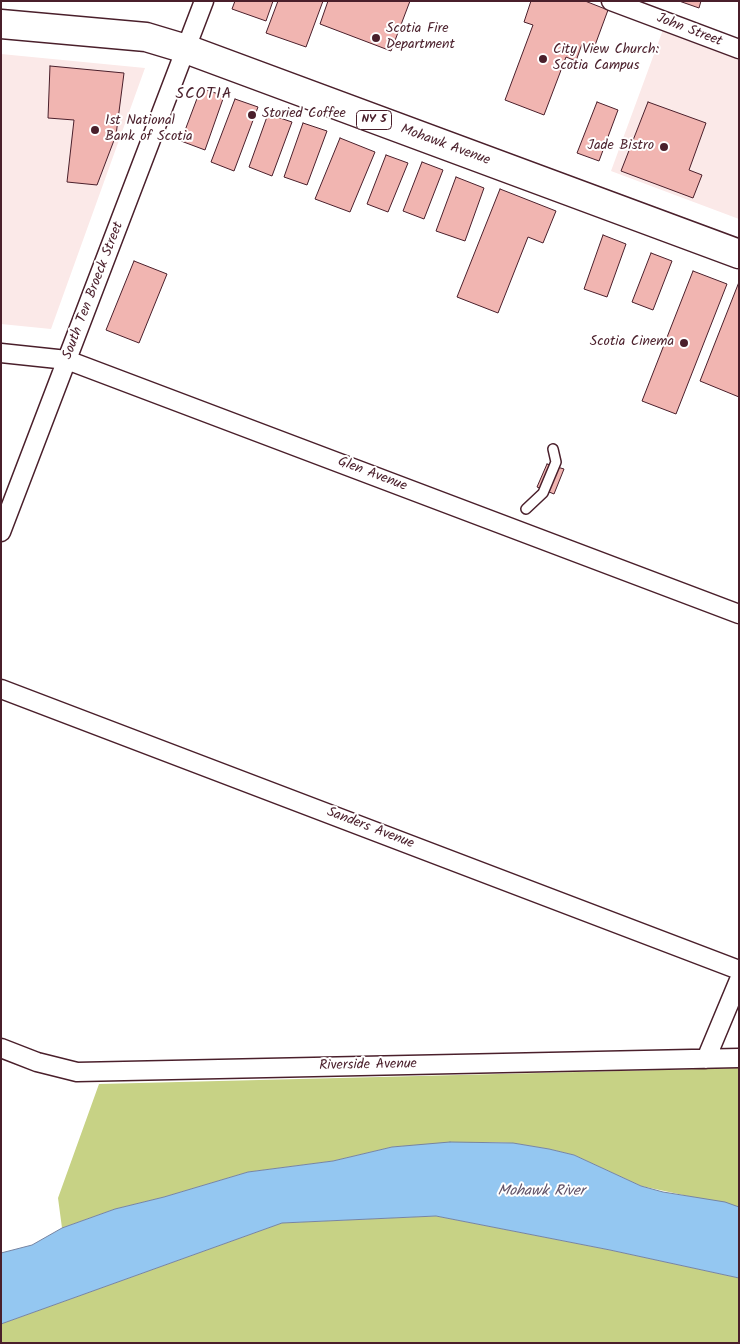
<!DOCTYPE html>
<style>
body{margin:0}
#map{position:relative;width:740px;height:1344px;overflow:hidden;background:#fff;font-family:Kalam,sans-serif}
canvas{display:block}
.frame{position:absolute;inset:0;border:2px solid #4a1f2b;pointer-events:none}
</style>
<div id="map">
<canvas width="740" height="1344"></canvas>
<div class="frame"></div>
</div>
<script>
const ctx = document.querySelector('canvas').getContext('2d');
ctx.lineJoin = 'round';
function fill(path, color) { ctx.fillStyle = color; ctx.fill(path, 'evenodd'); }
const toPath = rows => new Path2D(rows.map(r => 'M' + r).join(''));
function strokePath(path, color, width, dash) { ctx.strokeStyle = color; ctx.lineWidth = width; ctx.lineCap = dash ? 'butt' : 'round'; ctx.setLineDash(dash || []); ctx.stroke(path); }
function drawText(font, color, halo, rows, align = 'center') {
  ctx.font = font + ' Kalam,sans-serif'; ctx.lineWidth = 4; ctx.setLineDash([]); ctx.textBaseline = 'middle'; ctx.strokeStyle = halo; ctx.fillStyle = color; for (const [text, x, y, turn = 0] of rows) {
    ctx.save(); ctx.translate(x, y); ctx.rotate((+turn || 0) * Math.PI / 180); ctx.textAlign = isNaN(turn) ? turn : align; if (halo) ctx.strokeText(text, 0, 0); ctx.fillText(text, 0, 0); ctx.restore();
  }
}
fill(toPath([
 [664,27,739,55,739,219,611,171],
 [1,54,145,68,51,329,1,324]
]), '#fbe9e8');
fill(toPath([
 [739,1068,739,1207,641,1186,574,1155,549,1149,513,1143,491,1142,392,1147,333,1161,248,1172,164,1197,115,1209,62,1228,58,1198,99,1084],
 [436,1216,610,1250,739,1278,739,1343,1,1343,1,1324,282,1223]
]), '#c7d285');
const water = toPath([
 [450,1142,513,1143,549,1149,574,1155,641,1186,663,1192,725,1202,739,1207,739,1278,610,1250,436,1216,282,1223,1,1324,1,1253,32,1245,62,1228,115,1209,164,1197,248,1172,333,1161,392,1147,450,1142]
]);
fill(water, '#94c7f1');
strokePath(water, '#7684a2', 1);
const building = toPath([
 [235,1,273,1,266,21,232,9,235,1],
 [278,1,323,1,306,47,266,33,278,1],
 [328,1,410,1,391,51,320,24,328,1],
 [531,1,585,1,608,10,594,48,582,44,576,61,566,57,544,115,505,100,533,25,524,22,531,1],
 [679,1,701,1,699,8,679,1],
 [50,66,124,73,116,135,97,185,67,182,74,120,48,118,50,66],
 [201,88,224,96,205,150,181,141,201,88],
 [235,99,258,107,234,171,211,162,235,99],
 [597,102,618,110,599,161,577,153,597,102],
 [648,102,706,123,689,170,702,175,693,198,621,171,648,102],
 [268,114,292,122,272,176,249,167,268,114],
 [303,123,327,131,307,185,284,177,303,123],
 [340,138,375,152,350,212,315,199,340,138],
 [386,155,408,163,388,212,367,204,386,155],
 [422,162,443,170,424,219,403,211,422,162],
 [456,177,484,188,465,241,436,231,456,177],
 [500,189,556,211,543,243,528,237,498,313,457,297,500,189],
 [603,235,626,244,607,297,584,289,603,235],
 [651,253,672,261,653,310,632,302,651,253],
 [134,261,167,274,139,343,106,330,134,261],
 [693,271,727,284,676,414,642,401,693,271],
 [739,282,739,397,700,381,739,282],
 [547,464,564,469,554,494,537,487,547,464]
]);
fill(building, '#f1b5b1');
strokePath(building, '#4a1f2b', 1);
const service = toPath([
 [526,509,543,493,556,462,553,449]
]);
const minor = toPath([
 [611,1,739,49],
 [1,353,67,360,739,614],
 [1,532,204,1],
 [1,689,739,970],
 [1,1048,37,1062,77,1072,739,1058],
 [706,1059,739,980]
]);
const primary = toPath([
 [1,24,146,37,186,49,739,254]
]);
strokePath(service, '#4a1f2b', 12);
strokePath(minor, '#4a1f2b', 21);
strokePath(primary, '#4a1f2b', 31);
strokePath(service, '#fff', 9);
strokePath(minor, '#fff', 18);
strokePath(primary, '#fff', 28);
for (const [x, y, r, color] of [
 [376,38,5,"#4a1f2b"],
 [543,59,5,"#4a1f2b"],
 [252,115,5,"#4a1f2b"],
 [95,130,5,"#4a1f2b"],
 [664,147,5,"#4a1f2b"],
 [684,343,5,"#4a1f2b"]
]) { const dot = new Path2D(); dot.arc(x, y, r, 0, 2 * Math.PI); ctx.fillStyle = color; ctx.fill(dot); strokePath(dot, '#fff', 2); }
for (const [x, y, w] of [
 [374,120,35]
]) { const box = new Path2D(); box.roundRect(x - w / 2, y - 9.5, w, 19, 4); ctx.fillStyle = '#fff'; ctx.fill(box); strokePath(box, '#4a1f2b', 1); }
drawText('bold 12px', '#4a1f2b', null, [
 ["NY 5",374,120]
]);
drawText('14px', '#4a1f2b', '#fff', [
 ["Scotia Fire",386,30],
 ["Department",386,46],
 ["City View Church:",553,51],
 ["Scotia Campus",553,67],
 ["Storied Coffee",262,115],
 ["1st National",105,122],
 ["Bank of Scotia",105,138],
 ["Jade Bistro",654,147,"right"],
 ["Scotia Cinema",674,343,"right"]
], 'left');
drawText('14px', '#4a1f2b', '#fff', [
 ["John Street",689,31,21],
 ["Mohawk Avenue",445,146,20],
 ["South Ten Broeck Street",94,291,-69],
 ["Glen Avenue",372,475,21],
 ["Sanders Avenue",370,829,21],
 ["Riverside Avenue",368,1066,-1]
]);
drawText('italic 15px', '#605166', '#fff', [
 ["Mohawk River",541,1192]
]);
ctx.letterSpacing = '1px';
drawText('16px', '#4a1f2b', '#fff', [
 ["SCOTIA",204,95]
]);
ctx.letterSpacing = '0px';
</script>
